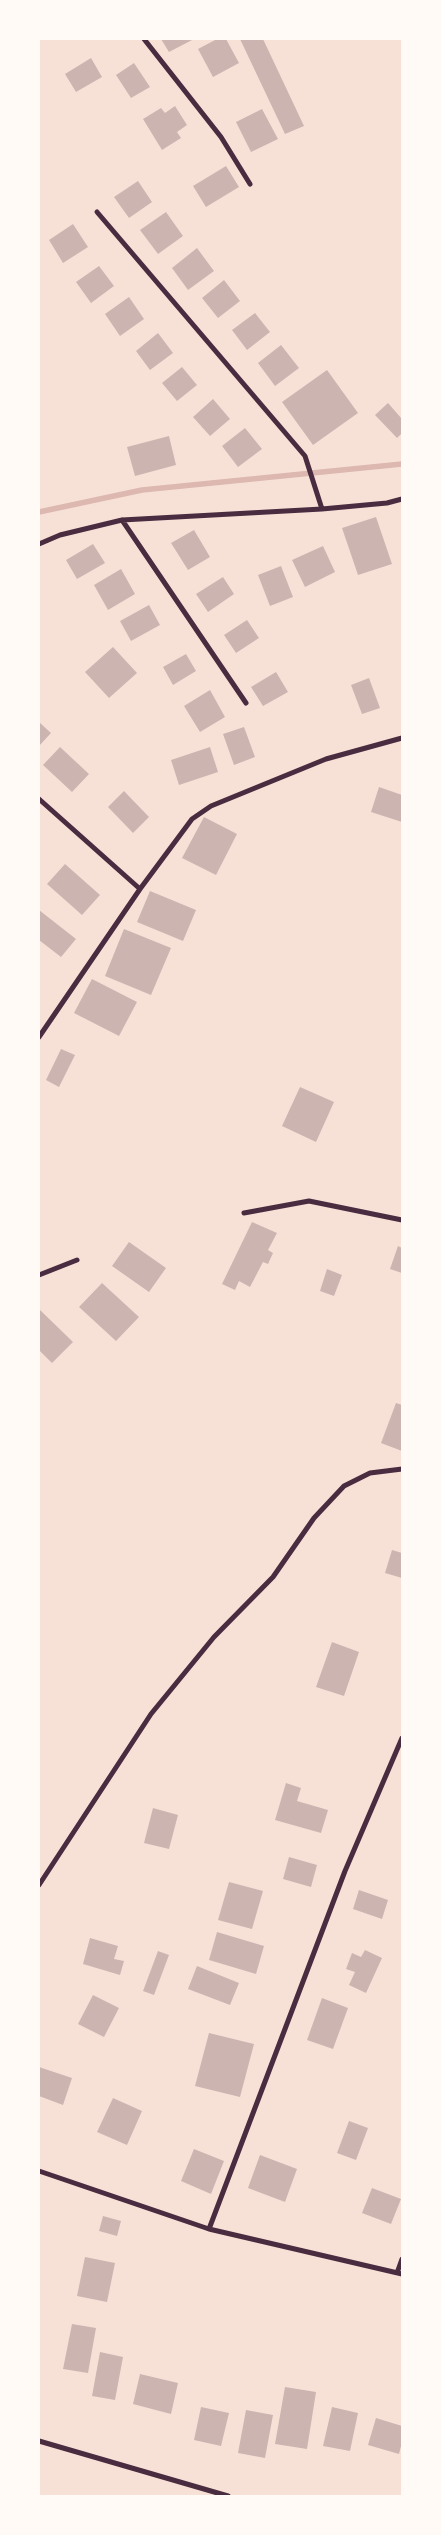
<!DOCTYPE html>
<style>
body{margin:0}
#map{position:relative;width:441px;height:2535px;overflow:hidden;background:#f7e1d7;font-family:"Noto Sans",sans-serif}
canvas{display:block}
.frame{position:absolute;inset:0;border:40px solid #fffaf5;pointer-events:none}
</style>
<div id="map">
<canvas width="441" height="2535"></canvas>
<div class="frame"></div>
</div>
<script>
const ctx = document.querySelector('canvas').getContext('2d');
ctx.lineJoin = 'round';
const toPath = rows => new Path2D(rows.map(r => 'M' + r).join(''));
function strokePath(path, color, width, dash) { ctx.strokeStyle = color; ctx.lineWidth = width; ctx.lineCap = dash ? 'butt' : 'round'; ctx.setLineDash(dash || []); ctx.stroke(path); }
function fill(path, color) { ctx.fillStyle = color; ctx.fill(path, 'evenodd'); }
strokePath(toPath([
 [39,512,142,490,402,464]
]), '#dcb8b0', 5.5);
fill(toPath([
 [161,39,194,39,169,52],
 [217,39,226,39,239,63,213,77,198,49],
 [240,39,263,39,304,126,285,134],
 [91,58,102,77,76,92,65,74],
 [134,63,150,87,131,98,116,75],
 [175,106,187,125,177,132,181,138,162,150,143,119,161,108,165,113],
 [262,109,278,139,251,152,236,122],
 [226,166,239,187,206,207,193,186],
 [138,181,152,202,129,218,114,197],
 [166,212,183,236,158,254,140,230],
 [73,224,88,247,63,263,49,240],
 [197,248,214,271,188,290,172,268],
 [99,266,114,286,91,303,76,282],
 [224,280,240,301,218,318,202,298],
 [129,297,144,319,120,336,105,314],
 [255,313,270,332,247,350,232,330],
 [158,333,173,353,150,370,136,351],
 [281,345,299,368,275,386,258,363],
 [182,367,197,385,177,401,162,383],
 [327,370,358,413,313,445,282,402],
 [213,399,230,419,210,436,193,417],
 [388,403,402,419,402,433,397,438,375,415],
 [245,428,262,449,238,467,222,446],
 [169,436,176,465,135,476,127,447],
 [376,517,392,564,358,575,342,528],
 [194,530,210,557,188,570,171,543],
 [93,544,105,563,77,579,66,560],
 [323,546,335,572,305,587,292,560],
 [281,566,293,597,270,606,258,575],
 [121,569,135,594,108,610,94,585],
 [223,577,234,594,208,612,196,594],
 [149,605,160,625,131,641,120,621],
 [247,620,259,638,236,653,224,635],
 [113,647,137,673,109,698,85,672],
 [186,654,196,671,173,685,163,667],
 [276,672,288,692,263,706,251,687],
 [369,678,380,708,362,714,351,685],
 [210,690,225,717,200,732,184,706],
 [39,722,51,733,39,746],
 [244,727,255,757,234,765,223,734],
 [60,747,89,774,72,792,43,765],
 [210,747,218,772,179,785,171,760],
 [379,787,402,795,402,822,371,812],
 [124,791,149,817,133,833,108,807],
 [204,817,237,834,216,875,182,858],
 [65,864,100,895,82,915,47,884],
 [150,891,196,910,183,941,137,922],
 [39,910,76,939,61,957,39,940],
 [124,929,171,948,151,995,105,976],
 [92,979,137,1002,119,1036,74,1013],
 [61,1049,75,1055,59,1087,46,1080],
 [300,1087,334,1102,316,1142,282,1126],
 [252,1222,277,1233,268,1250,273,1253,268,1264,263,1262,250,1287,239,1281,235,1290,222,1284],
 [129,1242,166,1268,149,1292,112,1266],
 [398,1246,402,1248,402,1273,390,1269],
 [327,1269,342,1275,334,1296,320,1291],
 [102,1283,139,1317,116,1341,79,1307],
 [40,1310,73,1342,52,1363,39,1350],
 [396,1403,402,1405,402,1451,381,1443],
 [392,1550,402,1553,402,1578,385,1573],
 [332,1642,359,1652,344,1696,316,1687],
 [286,1783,301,1788,297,1801,328,1810,321,1833,275,1820],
 [153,1808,178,1815,169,1849,144,1843],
 [289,1857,317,1865,311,1887,283,1879],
 [229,1882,263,1891,252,1929,218,1920],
 [359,1890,388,1900,382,1919,353,1909],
 [217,1932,264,1946,256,1974,209,1960],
 [90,1938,118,1946,114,1959,124,1961,120,1975,83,1964],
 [365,1950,382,1958,366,1993,349,1985,355,1972,346,1969,352,1953,361,1957],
 [158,1951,169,1955,154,1995,143,1991],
 [197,1966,239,1983,230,2005,188,1989],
 [93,1995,119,2008,104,2037,78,2024],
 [322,1998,348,2008,333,2049,307,2040],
 [209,2033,254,2044,240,2097,195,2086],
 [39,2067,72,2078,63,2105,39,2096],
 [113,2098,142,2111,127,2145,97,2132],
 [349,2121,368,2128,356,2160,337,2153],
 [194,2149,224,2161,211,2194,181,2181],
 [260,2155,297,2169,285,2202,248,2188],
 [372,2188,401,2199,391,2224,362,2213],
 [103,2216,121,2221,117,2236,99,2231],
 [85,2257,115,2263,107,2302,77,2296],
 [72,2324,96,2328,88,2373,63,2369],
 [100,2352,123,2357,115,2400,92,2396],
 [140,2374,178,2383,171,2414,133,2404],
 [285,2387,316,2392,307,2449,275,2444],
 [201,2407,229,2413,221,2446,194,2440],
 [332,2407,358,2413,350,2451,323,2446],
 [246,2410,273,2415,265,2458,238,2453],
 [376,2418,402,2426,402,2442,399,2454,368,2445]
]), '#ccb4b1');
strokePath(toPath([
 [144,39,221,137,250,184],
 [97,212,305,456,322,509],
 [122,520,246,703],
 [39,544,60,535,122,520,322,509,387,503,402,499],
 [39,799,140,889],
 [39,1037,140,889,192,819,211,806,326,759,402,738],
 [244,1213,309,1201,402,1220],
 [39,1275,77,1260],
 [39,1885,151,1714,214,1637,273,1577,314,1518,344,1486,370,1473,402,1469],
 [39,2171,209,2229,402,2274],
 [209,2229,345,1871,402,1738],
 [397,2273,402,2259],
 [39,2441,228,2496]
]), '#4a2c40', 5);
</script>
